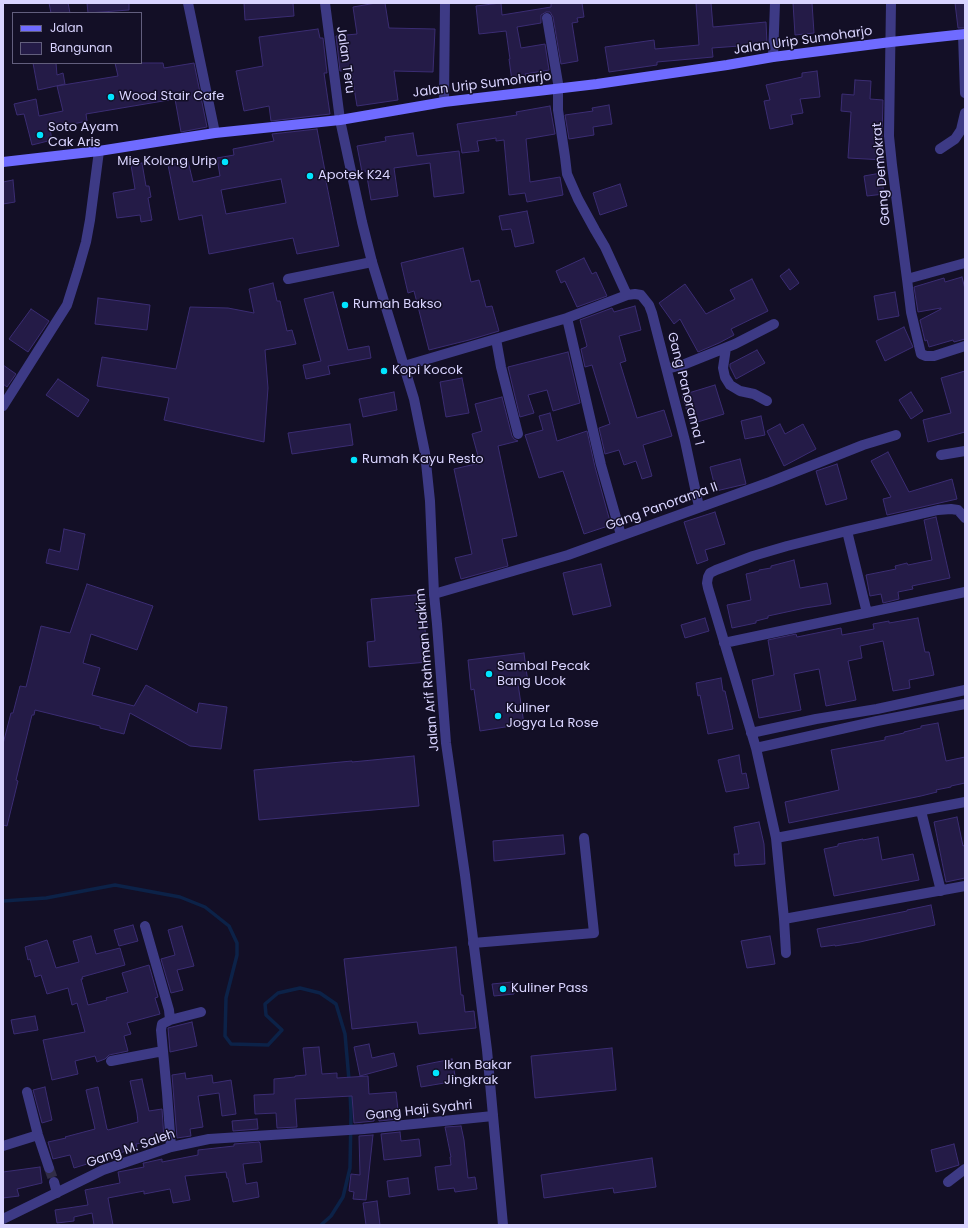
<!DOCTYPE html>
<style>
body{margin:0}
#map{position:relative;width:968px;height:1228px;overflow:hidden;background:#130f26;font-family:Poppins,sans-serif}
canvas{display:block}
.frame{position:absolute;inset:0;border:4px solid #d9d4ff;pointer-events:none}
.legend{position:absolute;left:12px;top:12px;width:130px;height:52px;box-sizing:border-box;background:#130f26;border:1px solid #625e7d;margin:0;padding:5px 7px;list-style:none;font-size:12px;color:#d9d4ff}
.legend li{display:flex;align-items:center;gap:8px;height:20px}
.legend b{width:20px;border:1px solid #625e7d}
</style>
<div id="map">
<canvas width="968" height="1228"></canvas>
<div class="frame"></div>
<ul class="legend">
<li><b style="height:5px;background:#6f6bff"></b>Jalan</li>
<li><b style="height:11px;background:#241b47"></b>Bangunan</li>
</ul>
</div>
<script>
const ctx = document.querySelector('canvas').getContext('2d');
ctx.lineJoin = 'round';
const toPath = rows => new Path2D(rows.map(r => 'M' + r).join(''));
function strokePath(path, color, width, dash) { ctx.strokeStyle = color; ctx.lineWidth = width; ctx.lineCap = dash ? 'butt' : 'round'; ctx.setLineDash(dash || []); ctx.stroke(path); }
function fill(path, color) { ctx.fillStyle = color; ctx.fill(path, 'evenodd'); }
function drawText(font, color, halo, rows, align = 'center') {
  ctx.font = font + ' Poppins,sans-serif'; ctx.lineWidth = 3; ctx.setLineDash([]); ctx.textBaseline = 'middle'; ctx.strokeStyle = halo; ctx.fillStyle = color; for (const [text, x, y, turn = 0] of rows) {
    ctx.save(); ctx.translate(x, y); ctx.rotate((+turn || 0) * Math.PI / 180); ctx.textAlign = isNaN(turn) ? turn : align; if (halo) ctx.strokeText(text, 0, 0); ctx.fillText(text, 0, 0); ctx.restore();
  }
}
strokePath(toPath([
 [3,901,46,898,115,885,180,897,205,907,229,926,237,943,237,955,226,998,225,1036,231,1044,268,1045,282,1030,266,1015,265,1004,278,993,300,988,320,993,336,1004,345,1034,349,1080],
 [321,1225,331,1216,343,1197,350,1168,351,1114,350,1092]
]), '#0c2248', 3.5);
const building = toPath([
 [49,3,68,3,70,13,51,13,49,3],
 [87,3,129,3,129,10,88,13,87,3],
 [244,3,293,3,294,16,245,20,244,3],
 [376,3,385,3,389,28,435,29,433,72,394,71,398,100,357,106,351,70,340,71,336,36,357,34,353,7,376,3],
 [501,3,502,15,551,7,551,3,582,3,584,17,577,18,578,22,572,23,578,61,561,64,553,17,550,12,546,12,541,15,541,23,517,27,521,48,545,44,549,70,525,74,526,78,512,81,509,59,510,59,506,31,479,34,476,6,501,3],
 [696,3,711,3,713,27,766,22,767,44,712,48,713,57,657,62,657,65,609,72,605,47,654,40,655,49,699,45,696,3],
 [793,3,812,3,814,33,795,35,793,3],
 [955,3,965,3,965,28,958,28,955,3],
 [318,29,320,38,323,38,327,73,324,73,330,114,271,121,269,106,244,111,236,71,263,66,259,37,318,29],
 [33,63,56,63,57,75,63,73,65,84,38,90,33,63],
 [115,63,163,63,164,68,194,63,207,127,181,132,175,99,86,114,87,121,50,129,52,140,32,145,24,114,17,115,14,104,36,99,39,116,63,111,57,86,118,76,115,63],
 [817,71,820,97,800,99,803,113,791,115,793,124,770,129,764,101,770,100,766,85,802,77,802,73,817,71],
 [855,80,871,81,870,99,883,100,882,136,884,160,848,158,851,112,841,111,842,94,854,95,855,80],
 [609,105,612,124,593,127,594,135,569,139,565,115,593,111,592,108,609,105],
 [550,106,555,134,526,139,530,182,560,177,563,195,527,202,525,193,509,195,504,140,496,141,496,138,477,141,479,151,462,153,457,124,517,115,516,112,550,106],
 [317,129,325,171,324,171,339,246,297,254,293,238,209,254,202,215,179,220,168,165,188,161,193,182,220,176,217,158,234,155,233,149,274,141,272,134,317,129],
 [281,179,286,203,226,214,221,190,281,179],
 [413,133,417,156,459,151,464,193,434,197,430,163,394,168,398,196,371,200,366,171,362,172,357,146,386,141,385,137,413,133],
 [142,163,146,186,149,186,151,197,148,198,152,220,141,222,140,215,117,218,113,193,135,189,131,165,142,163],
 [881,173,884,194,867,196,864,176,881,173],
 [13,180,15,202,3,204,3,182,13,180],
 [620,184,627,206,600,215,593,193,620,184],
 [527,211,534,243,515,247,511,229,502,230,499,216,527,211],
 [463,248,471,282,479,280,486,307,492,306,499,331,469,340,429,350,414,291,408,293,401,263,463,248],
 [584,258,592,274,596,272,607,296,577,307,565,281,561,283,556,271,584,258],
 [789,269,799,283,790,290,780,276,789,269],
 [962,277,965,289,965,339,954,342,953,340,929,347,927,340,925,341,920,320,941,309,941,308,918,312,914,287,944,278,945,282,962,277],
 [752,279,768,311,731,329,734,335,719,343,698,352,680,319,674,324,659,303,685,284,706,314,735,299,730,290,752,279],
 [273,283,277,301,280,301,287,331,292,330,296,344,265,350,268,388,264,442,164,420,169,398,97,386,102,357,176,369,190,307,228,308,254,313,249,289,273,283],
 [333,292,348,350,369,346,371,358,328,366,330,374,306,379,303,365,321,361,304,299,333,292],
 [895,292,899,316,878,320,874,296,895,292],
 [98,298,150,305,147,330,95,324,98,298],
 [635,306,641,330,619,336,626,361,620,363,637,418,664,410,672,436,643,445,652,476,642,479,636,461,624,465,619,450,605,454,599,428,610,424,592,365,585,367,581,349,586,347,587,346,580,320,612,308,614,312,635,306],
 [31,309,49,321,28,352,9,339,31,309],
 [904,327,913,347,885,361,876,341,904,327],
 [757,350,765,363,736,379,730,367,730,364,757,350],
 [568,352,580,403,553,411,547,390,528,395,534,413,520,417,508,367,568,352],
 [3,365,16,374,7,387,3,384,3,365],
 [965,371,965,432,928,442,923,420,951,413,941,378,965,371],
 [462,378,469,413,446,417,440,382,462,378],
 [58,379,89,400,78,417,46,395,58,379],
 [715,385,724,414,691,424,682,395,715,385],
 [394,392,397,410,363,417,359,399,394,392],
 [911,392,923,411,911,419,899,400,911,392],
 [502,397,512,436,514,439,518,441,498,446,517,536,502,539,508,566,461,579,455,558,472,554,454,469,480,463,472,434,482,431,475,404,502,397],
 [550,413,557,441,587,431,595,467,611,525,584,534,563,471,539,478,525,435,543,430,539,416,550,413],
 [761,416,765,435,745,439,741,421,761,416],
 [350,424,353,445,292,454,288,433,350,424],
 [780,424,785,434,803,424,816,449,784,466,767,431,780,424],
 [888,452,909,492,952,479,957,499,887,515,883,499,891,497,871,461,888,452],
 [740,459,746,484,716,491,710,467,740,459],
 [837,464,847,499,826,505,816,471,837,464],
 [715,512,725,544,705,550,708,560,697,564,684,522,715,512],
 [936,517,950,578,912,586,913,589,898,592,899,599,883,603,881,594,870,596,866,575,896,569,895,566,907,563,908,565,932,560,924,520,936,517],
 [64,529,85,534,78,570,46,563,49,549,60,552,64,529],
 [794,560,800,588,827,583,831,604,805,608,768,616,768,618,756,621,756,623,732,628,727,605,751,600,746,574,759,571,759,570,771,568,771,566,794,560],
 [601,564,611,606,573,615,563,573,601,564],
 [87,584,153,606,137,650,91,634,83,663,100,668,92,695,134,706,146,685,197,713,199,703,227,707,221,749,190,746,130,713,124,734,100,728,100,726,35,710,34,715,32,715,16,780,18,781,7,826,3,825,3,744,11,713,13,713,20,686,26,687,41,626,70,633,87,584],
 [425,594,428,628,425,629,428,662,369,667,367,642,375,641,371,599,425,594],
 [705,618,709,631,685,638,681,625,705,618],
 [918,618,925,652,929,652,934,675,909,680,910,688,893,691,883,641,860,646,862,658,848,661,856,700,826,706,819,669,794,674,801,710,759,718,752,680,774,675,768,640,796,634,797,637,841,628,842,635,874,629,873,624,889,621,889,623,918,618],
 [524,653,528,683,518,684,524,724,480,731,474,689,471,690,468,660,524,653],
 [721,678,723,691,725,691,728,704,733,729,708,734,700,695,698,696,696,683,721,678],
 [938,723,946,761,965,757,965,783,951,786,951,787,936,790,937,792,921,796,789,823,785,802,839,790,831,750,885,740,885,737,904,733,904,732,921,728,921,726,938,723],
 [739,755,742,774,746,773,749,788,726,792,718,760,739,755],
 [414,756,419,806,259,820,254,770,352,761,352,762,414,756],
 [957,817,963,846,965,845,965,878,946,882,934,822,957,817],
 [759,822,764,844,765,864,735,866,734,854,739,854,734,827,759,822],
 [563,835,565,854,494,861,493,841,563,835],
 [878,837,882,860,913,854,919,880,834,896,824,849,838,846,838,844,863,839,863,840,878,837],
 [931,905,935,925,860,942,835,946,835,945,821,947,817,929,907,911,907,910,931,905],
 [133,925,138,941,119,946,114,930,133,925],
 [182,926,194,966,177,970,183,990,171,993,161,959,175,955,168,930,182,926],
 [91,936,96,954,120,948,125,965,82,977,83,979,81,979,88,1005,107,1000,106,998,128,992,122,973,149,965,158,997,155,998,160,1014,127,1023,131,1034,124,1036,128,1051,109,1055,105,1059,97,1062,95,1056,75,1061,78,1074,52,1080,43,1040,85,1032,77,1003,72,1005,68,988,47,994,41,975,35,977,30,959,28,960,25,947,47,940,56,968,79,962,73,941,91,936],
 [770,936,775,964,747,968,741,941,770,936],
 [456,947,461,995,463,995,465,1012,474,1011,476,1028,419,1034,417,1022,352,1029,344,959,456,947],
 [512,982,514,994,494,996,492,984,512,982],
 [35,1016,38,1030,14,1034,11,1020,35,1016],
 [192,1022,197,1046,170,1052,168,1028,192,1022],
 [369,1044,372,1058,394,1053,397,1066,360,1076,354,1047,369,1044],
 [319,1047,322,1074,337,1073,337,1078,368,1076,369,1094,396,1092,399,1119,379,1121,378,1112,375,1112,374,1121,354,1123,352,1096,295,1099,297,1127,277,1128,276,1113,255,1114,254,1095,274,1094,274,1079,295,1077,295,1076,306,1075,303,1048,319,1047],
 [612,1048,616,1090,535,1098,531,1056,612,1048],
 [452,1059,456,1081,421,1087,417,1066,452,1059],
 [185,1073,186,1079,212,1075,213,1083,231,1080,236,1114,222,1116,219,1093,198,1096,203,1127,190,1129,191,1136,177,1138,172,1075,185,1073],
 [142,1079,149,1111,162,1109,164,1139,136,1144,137,1148,116,1154,116,1155,74,1168,70,1155,53,1159,48,1142,66,1138,65,1137,95,1129,86,1090,98,1087,107,1129,108,1130,138,1122,137,1113,130,1081,142,1079],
 [45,1087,52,1120,42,1123,33,1090,45,1087],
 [257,1119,258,1129,233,1131,232,1121,257,1119],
 [461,1126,464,1140,468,1178,475,1177,477,1189,455,1192,454,1188,438,1190,435,1167,451,1165,450,1157,451,1157,445,1127,461,1126],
 [400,1132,401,1141,419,1139,421,1156,384,1160,381,1134,400,1132],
 [373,1135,366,1200,353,1199,354,1192,349,1191,351,1174,360,1175,359,1136,373,1135],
 [259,1142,260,1143,262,1162,243,1164,246,1184,257,1182,259,1197,233,1202,228,1178,227,1178,226,1172,185,1176,190,1200,173,1203,170,1189,144,1194,144,1191,108,1198,113,1225,94,1225,92,1213,74,1217,74,1221,57,1223,55,1210,88,1205,85,1190,120,1183,118,1172,144,1167,143,1163,144,1163,162,1159,162,1162,198,1155,198,1150,234,1146,234,1144,259,1142],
 [954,1144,959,1165,936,1172,931,1150,954,1144],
 [652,1158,656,1187,614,1193,613,1188,544,1198,541,1175,652,1158],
 [40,1167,42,1183,17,1189,19,1196,3,1198,3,1172,40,1167],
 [408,1178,410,1194,389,1197,387,1181,408,1178],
 [377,1201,380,1225,366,1225,363,1203,377,1201]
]);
fill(building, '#241b47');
strokePath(building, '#3b2d73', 1);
strokePath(toPath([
 [49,1168,54,1182]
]), '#312d47', 10, [10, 5]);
strokePath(toPath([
 [188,3,215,133],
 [891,3,889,136,892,165,907,279],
 [547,18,559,89],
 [963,35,965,93],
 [773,57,775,3],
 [558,89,558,110,565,157,567,174,578,199,595,230,605,247,627,295],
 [444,102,445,3],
 [940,149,955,139,961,130,965,113],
 [965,263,907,279,911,312,921,354,926,356,934,356,965,346],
 [288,279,372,262],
 [567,318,601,465,621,535],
 [496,339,501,367,518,434],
 [726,348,723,368,725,377,730,385,740,391,754,394,767,401],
 [404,366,567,318,627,295,635,294,641,295,649,305,652,313,685,441,699,507],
 [667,369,685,364,735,344,774,324],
 [941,455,965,451],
 [847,531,867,613],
 [434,594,568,555,770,482,863,445,896,435],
 [724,643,965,592],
 [751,733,816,719,877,709,965,690],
 [756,748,877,721,965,704],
 [921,811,941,891],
 [776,838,965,802],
 [784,919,965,886],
 [145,926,169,1010,170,1020],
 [473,943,594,933,584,838],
 [786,953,784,919,776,838,756,748,708,588,707,583,708,577,710,573,716,570,753,556,787,546,847,531,938,510,951,509,958,510,965,518],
 [111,1061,163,1051],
 [27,1092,38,1135,49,1168],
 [3,1146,38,1135],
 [171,1147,167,1093,161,1030,162,1024,170,1020,201,1012],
 [54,1182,57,1193],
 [948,1182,965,1169],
 [3,1219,103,1170,171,1147,209,1139,364,1129,493,1116]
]), '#3d3a85', 10);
strokePath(toPath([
 [325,3,340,120,362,222,372,262,414,399,425,453,430,501,434,594,437,624,446,743,465,875,487,1050,503,1225],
 [3,406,67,305,78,270,86,242,90,220,99,151]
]), '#3d3a85', 10);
strokePath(toPath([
 [3,162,99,151,156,142,215,133,340,120,444,102,597,84,727,65,773,57,891,42,965,34]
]), '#6f6bff', 10);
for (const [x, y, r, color] of [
 [111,97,4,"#00e5ff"],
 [40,135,4,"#00e5ff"],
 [225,162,4,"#00e5ff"],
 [310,176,4,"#00e5ff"],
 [345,305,4,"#00e5ff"],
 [384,371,4,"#00e5ff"],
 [354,460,4,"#00e5ff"],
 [489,674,4,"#00e5ff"],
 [498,716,4,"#00e5ff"],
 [503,989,4,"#00e5ff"],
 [436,1073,4,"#00e5ff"]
]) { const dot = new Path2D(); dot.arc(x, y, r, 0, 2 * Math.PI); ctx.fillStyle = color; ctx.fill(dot); strokePath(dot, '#130f26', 1.5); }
drawText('13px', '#d9d4ff', '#130f26', [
 ["Jalan Urip Sumoharjo",803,41,-8],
 ["Jalan Teru",345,60,82],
 ["Jalan Urip Sumoharjo",482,85,-7],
 ["Gang Demokrat",882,174,-95],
 ["Gang Panorama 1",685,389,76],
 ["Gang Panorama II",662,507,-20],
 ["Jalan Arif Rahman Hakim",428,670,-95],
 ["Gang Haji Syahri",419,1111,-6],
 ["Gang M. Saleh",131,1149,-19]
]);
drawText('13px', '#d9d4ff', '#130f26', [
 ["Wood Stair Cafe",119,97],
 ["Soto Ayam",48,128],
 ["Cak Aris",48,143],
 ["Mie Kolong Urip",217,162,"right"],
 ["Apotek K24",318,176],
 ["Rumah Bakso",353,305],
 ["Kopi Kocok",392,371],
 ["Rumah Kayu Resto",362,460],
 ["Sambal Pecak",497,667],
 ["Bang Ucok",497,682],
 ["Kuliner",506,709],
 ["Jogya La Rose",506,724],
 ["Kuliner Pass",511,989],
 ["Ikan Bakar",444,1066],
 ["Jingkrak",444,1081]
], 'left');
</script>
